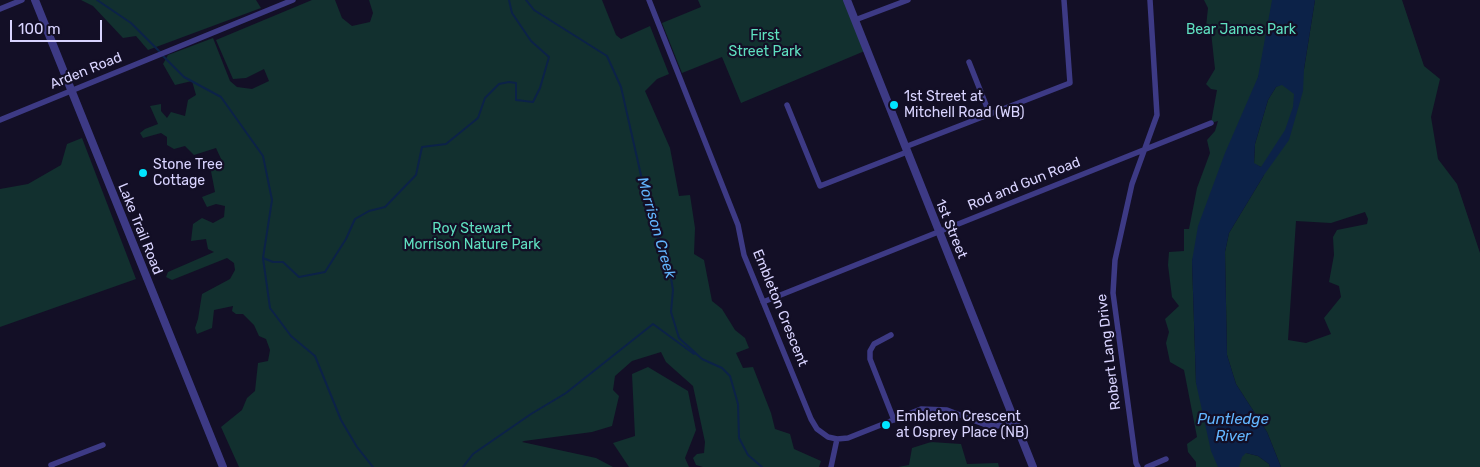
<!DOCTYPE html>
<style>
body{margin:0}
#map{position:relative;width:1480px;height:467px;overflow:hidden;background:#130f26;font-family:Rubik,sans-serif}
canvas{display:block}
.scale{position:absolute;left:10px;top:20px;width:92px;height:22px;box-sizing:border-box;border:2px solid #d9d4ff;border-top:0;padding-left:6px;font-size:15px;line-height:18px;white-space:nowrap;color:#d9d4ff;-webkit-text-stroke:4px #130f26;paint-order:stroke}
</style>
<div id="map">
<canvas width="1480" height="467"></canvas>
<div class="scale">100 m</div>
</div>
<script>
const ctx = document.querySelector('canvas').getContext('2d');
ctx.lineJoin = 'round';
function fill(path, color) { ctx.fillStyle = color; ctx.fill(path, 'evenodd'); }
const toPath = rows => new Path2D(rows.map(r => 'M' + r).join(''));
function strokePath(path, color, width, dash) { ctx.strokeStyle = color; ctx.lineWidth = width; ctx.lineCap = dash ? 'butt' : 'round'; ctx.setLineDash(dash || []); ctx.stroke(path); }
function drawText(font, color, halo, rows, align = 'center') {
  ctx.font = font + ' Rubik,sans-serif'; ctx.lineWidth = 4.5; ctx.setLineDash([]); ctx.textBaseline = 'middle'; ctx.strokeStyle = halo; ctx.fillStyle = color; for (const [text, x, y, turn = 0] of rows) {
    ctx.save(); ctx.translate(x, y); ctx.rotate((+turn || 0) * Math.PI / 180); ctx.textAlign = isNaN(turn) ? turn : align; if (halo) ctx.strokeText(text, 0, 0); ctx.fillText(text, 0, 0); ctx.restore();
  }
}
fill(toPath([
 [81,0,256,0,261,8,148,50,136,36,123,38,93,6],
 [312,0,335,0,342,18,352,26,370,22,373,13,369,0,602,0,616,35,621,39,650,26,669,74,657,79,645,91,670,148,679,196,690,195,695,228,694,254,704,260,712,301,722,309,735,330,745,338,749,348,736,353,743,368,753,367,771,413,775,429,790,434,794,449,821,461,819,467,703,467,696,465,693,458,697,454,704,453,705,442,693,386,666,362,661,352,632,361,615,376,613,390,619,396,612,426,592,432,524,441,522,442,596,458,613,467,239,467,221,427,242,410,247,398,255,391,258,363,268,361,270,350,266,339,259,336,254,325,243,314,236,314,232,311,233,306,214,310,212,328,197,334,195,328,198,319,202,294,230,279,235,270,234,263,227,258,172,280,166,277,168,272,214,252,208,249,206,239,191,241,193,224,202,218,213,223,224,217,225,206,216,204,207,207,202,197,215,192,210,166,222,161,216,148,194,155,185,146,174,149,167,145,167,137,161,133,143,138,140,133,145,129,158,124,150,106,161,104,161,111,167,118,171,112,185,116,188,100,196,95,192,81,175,85,163,64,168,55,213,38,230,81,237,87,252,89,269,81,264,69,246,78,233,79,216,40],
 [698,0,847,0,867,50,741,103,722,57,682,73,662,23,701,7],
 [1204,0,1282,0,1248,111,1192,261,1196,383,1246,453,1258,456,1269,464,1270,467,1196,467,1196,462,1188,452,1187,444,1197,437,1184,370,1170,362,1166,343,1169,332,1165,319,1179,306,1172,297,1168,265,1169,252,1184,251,1184,229,1189,229,1197,188,1210,153,1207,140,1215,131,1218,121,1211,123,1217,90,1211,89,1206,84,1215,69,1211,32,1206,27,1208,8],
 [1315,0,1402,0,1424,66,1440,79,1431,117,1438,159,1457,184,1480,253,1480,467,1281,467,1267,432,1236,384,1227,355,1225,252,1229,233,1264,175,1261,167,1254,164,1255,144,1268,100,1276,87,1304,69],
 [1365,212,1368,219,1367,224,1337,230,1333,237,1334,255,1329,282,1339,286,1341,297,1324,318,1331,334,1306,343,1288,340,1296,221,1331,223],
 [82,138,136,279,0,327,0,189,28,184,61,165,67,144],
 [648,367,688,391,696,430,685,458,689,467,629,467,613,443,635,436,632,374],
 [931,442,961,444,967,464,998,463,999,467,898,467,909,465,912,448]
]), '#12302f');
fill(toPath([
 [1272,0,1315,0,1304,69,1303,91,1289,140,1264,175,1229,233,1225,252,1227,355,1236,384,1267,432,1281,467,1270,467,1269,464,1258,456,1246,453,1242,457,1239,467,1218,467,1211,451,1196,383,1192,261,1198,226,1225,153,1258,77],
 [1282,85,1294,94,1293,107,1285,130,1261,167,1254,163,1255,144,1268,100,1276,87]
]), '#0c2248');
strokePath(toPath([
 [97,0,131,23,160,52],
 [526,0,534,10,607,56,621,87,650,215,670,272,673,290,671,312,679,338,702,359,722,368,730,376,738,404,739,438,748,455,762,467],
 [163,56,184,77,221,97,263,156,272,200,263,258,270,308,291,336,315,356,341,420,357,447,373,467],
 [263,258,273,262,283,262,299,277,325,272,346,239,355,219,369,211,385,207,416,175,422,147,446,144,478,118,485,98,499,84,509,82,516,83,516,100,533,102,540,88,549,57,531,41,512,13,509,0],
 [463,467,473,454,531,414,566,393,653,324,694,354]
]), '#0c2248', 2);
strokePath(toPath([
 [649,0,738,225,744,255,811,419,817,429,828,437,837,439,848,438,921,409,947,410,986,425,997,426,1014,422],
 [0,9,22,0],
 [855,20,908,0],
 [969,62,990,115],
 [787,105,820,186,907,152],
 [0,120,293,0],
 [905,147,1070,83,1064,0],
 [763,302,1211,123],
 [891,335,874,344,870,351,870,359,894,420],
 [52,467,51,465,103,445],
 [831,467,837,439],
 [1138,467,1136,463,1113,293,1115,260,1132,184,1157,115,1150,0],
 [1147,467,1166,459]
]), '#3d3a85', 5.5);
strokePath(toPath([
 [35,0,223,467],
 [847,0,1033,467]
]), '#3d3a85', 8);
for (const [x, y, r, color] of [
 [894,105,5,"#00e5ff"],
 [143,173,5,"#00e5ff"],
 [886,425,5,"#00e5ff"]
]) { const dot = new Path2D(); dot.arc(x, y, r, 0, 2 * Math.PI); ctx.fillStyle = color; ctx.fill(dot); strokePath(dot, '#130f26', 2); }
drawText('14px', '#5fe0c0', '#130f26', [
 ["Bear James Park",1241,30],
 ["First",765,36],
 ["Street Park",765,52],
 ["Roy Stewart",472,229],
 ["Morrison Nature Park",472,245]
]);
drawText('14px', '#d9d4ff', '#130f26', [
 ["Arden Road",86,71,-22],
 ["Rod and Gun Road",1024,184,-22],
 ["Lake Trail Road",140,229,68],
 ["1st Street",951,229,68],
 ["Embleton Crescent",780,308,68],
 ["Robert Lang Drive",1109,352,-97]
]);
drawText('14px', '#d9d4ff', '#130f26', [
 ["1st Street at",904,97],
 ["Mitchell Road (WB)",904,113],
 ["Stone Tree",153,165],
 ["Cottage",153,181],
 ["Embleton Crescent",896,417],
 ["at Osprey Place (NB)",896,433]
], 'left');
drawText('italic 15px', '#62b6ff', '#130f26', [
 ["Morrison Creek",656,228,74],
 ["Puntledge",1233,420],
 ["River",1233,437]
]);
</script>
